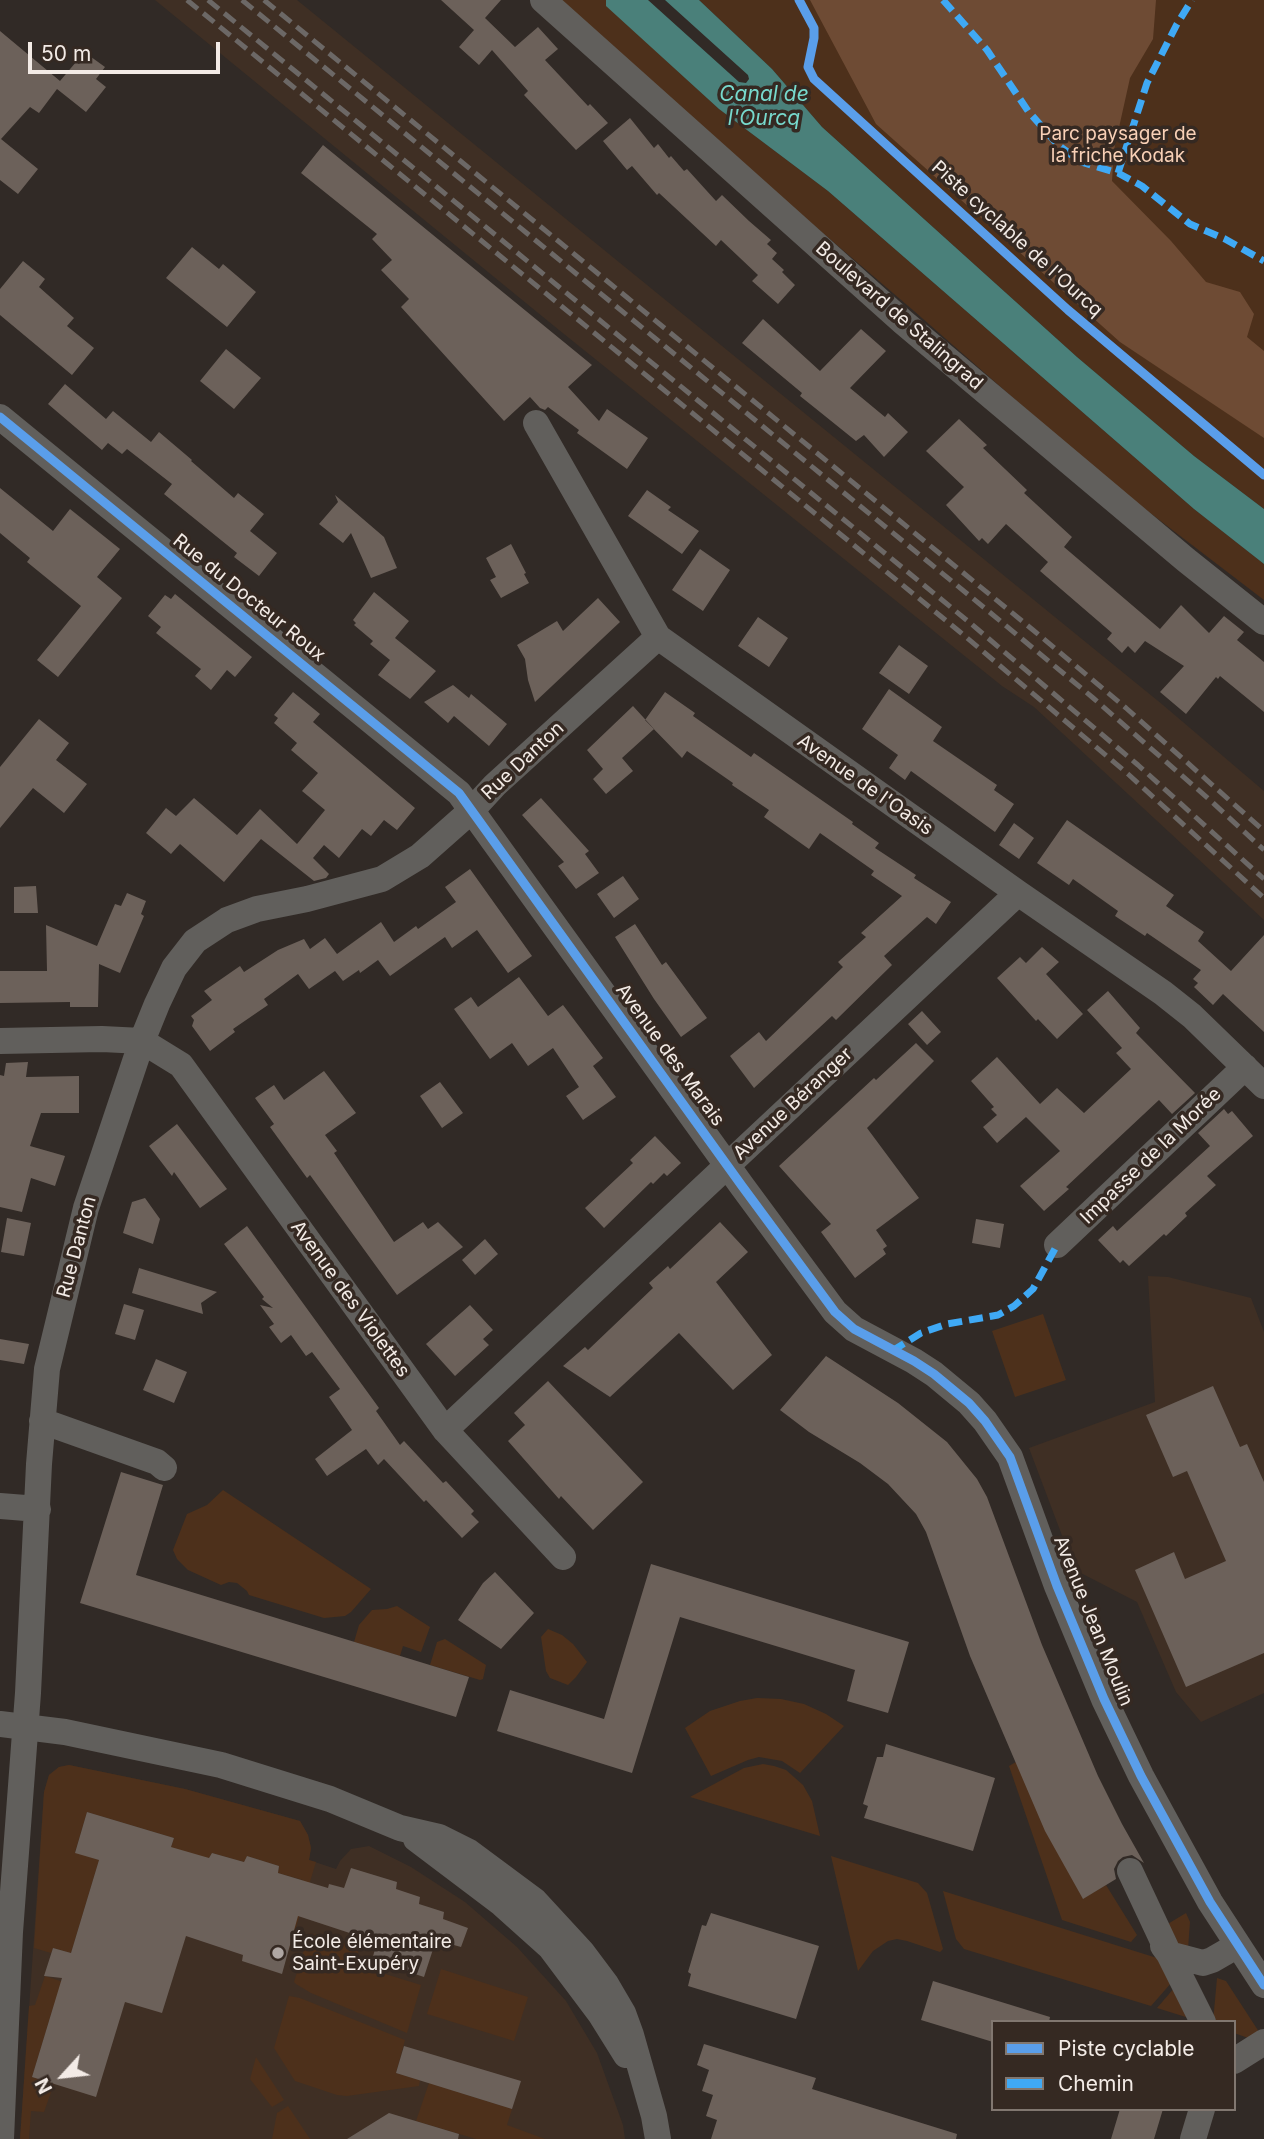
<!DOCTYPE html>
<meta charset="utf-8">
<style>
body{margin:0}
#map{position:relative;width:1264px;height:2139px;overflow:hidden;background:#312a26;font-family:Inter,sans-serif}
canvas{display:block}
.legend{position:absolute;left:991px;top:2020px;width:245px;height:91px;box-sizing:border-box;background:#352922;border:2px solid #817770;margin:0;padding:9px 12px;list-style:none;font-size:21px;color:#f3ebe6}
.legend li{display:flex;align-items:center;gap:14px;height:35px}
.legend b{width:35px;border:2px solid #817770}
.north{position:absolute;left:28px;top:2041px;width:70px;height:70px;-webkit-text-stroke:5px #352922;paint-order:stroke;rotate:243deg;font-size:19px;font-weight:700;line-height:28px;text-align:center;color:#f3ebe6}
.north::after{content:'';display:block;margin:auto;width:24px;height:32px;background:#f3ebe6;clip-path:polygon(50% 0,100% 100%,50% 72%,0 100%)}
.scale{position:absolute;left:28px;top:42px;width:192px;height:32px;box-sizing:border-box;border:4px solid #f3ebe6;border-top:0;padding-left:9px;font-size:21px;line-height:24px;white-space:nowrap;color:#f3ebe6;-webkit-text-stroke:5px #352922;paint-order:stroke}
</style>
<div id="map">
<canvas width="1264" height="2139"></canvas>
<ul class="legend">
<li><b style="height:9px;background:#5a9eea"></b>Piste cyclable</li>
<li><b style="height:9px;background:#3fa9f5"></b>Chemin</li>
</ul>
<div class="north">N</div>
<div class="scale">50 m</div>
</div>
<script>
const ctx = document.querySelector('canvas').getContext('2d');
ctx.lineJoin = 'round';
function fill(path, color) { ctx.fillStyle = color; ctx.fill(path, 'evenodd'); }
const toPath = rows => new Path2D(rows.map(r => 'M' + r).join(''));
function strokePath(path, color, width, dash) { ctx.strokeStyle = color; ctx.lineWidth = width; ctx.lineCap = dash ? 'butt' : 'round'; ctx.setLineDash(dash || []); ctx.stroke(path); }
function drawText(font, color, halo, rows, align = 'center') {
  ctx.font = font + ' Inter,sans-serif'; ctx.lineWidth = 7; ctx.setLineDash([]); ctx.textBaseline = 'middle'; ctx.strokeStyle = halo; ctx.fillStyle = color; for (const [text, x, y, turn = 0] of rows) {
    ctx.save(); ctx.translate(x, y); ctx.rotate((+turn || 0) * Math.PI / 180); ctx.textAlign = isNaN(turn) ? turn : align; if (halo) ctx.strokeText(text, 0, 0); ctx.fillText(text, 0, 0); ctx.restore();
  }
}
fill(toPath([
 [155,0,297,0,1163,705,1264,791,1264,920,1034,707,1002,686,559,330],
 [1148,1276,1168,1277,1251,1298,1264,1332,1264,1693,1201,1722,1176,1692,1137,1602,1075,1570,1029,1448,1155,1402],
 [69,1765,185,1789,300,1821,308,1835,311,1848,309,1860,336,1869,340,1861,351,1849,369,1846,411,1867,465,1902,517,1947,566,2001,597,2053,623,2125,625,2139,20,2139,44,1792,49,1775,59,1767]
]), '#3f2f24');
fill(toPath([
 [557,0,606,0,607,6,719,109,828,191,1194,509,1264,564,1264,600,1107,480,914,311,706,133],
 [699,0,1264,0,1264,509,1194,456,1077,357,822,127,772,69],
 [1043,1314,1066,1380,1015,1397,992,1331],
 [223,1490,371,1589,351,1612,345,1616,324,1618,249,1595,247,1591,237,1583,229,1582,221,1585,188,1570,177,1559,173,1550,187,1514,207,1505],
 [397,1606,430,1627,421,1652,403,1646,400,1656,354,1642,359,1625,372,1610,387,1609],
 [548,1629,562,1635,573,1644,587,1662,576,1677,568,1685,550,1678,546,1671,541,1637],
 [445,1639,486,1665,483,1679,480,1680,430,1665,437,1642],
 [757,1698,781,1699,804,1704,826,1714,844,1726,800,1773,782,1761,759,1757,748,1760,711,1776,685,1728,710,1711,740,1701],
 [1016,1762,1083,1898,1106,1885,1137,1935,1131,1942,1062,1920,1009,1766],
 [763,1764,774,1766,786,1770,803,1785,812,1801,820,1836,690,1797,744,1768],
 [69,1765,185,1789,300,1821,308,1835,311,1848,309,1860,316,1862,290,1947,258,1937,303,1880,278,1873,279,1866,247,1856,244,1862,212,1853,209,1858,166,1864,174,1838,87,1812,75,1852,99,1860,71,1953,53,1948,51,1953,34,1948,44,1792,49,1775,59,1767],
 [831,1856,918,1883,927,1893,943,1949,940,1952,907,1941,897,1939,888,1941,873,1951,858,1971],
 [943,1891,1157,1958,1172,1982,1151,2006,964,1949,956,1939],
 [1186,1913,1190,1922,1188,1949,1180,1947,1166,1925],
 [309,1933,359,1946,356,1965,421,1985,407,2033,311,1993,296,1984,294,1982],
 [441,1969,528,1997,514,2041,427,2014],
 [45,1976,88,1990,53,2008,32,2077,54,2084,44,2112,31,2111,29,2139,20,2139,29,2006,35,2005],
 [1217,1978,1226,1981,1261,2035,1254,2040,1234,2033,1234,2022,1213,2022],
 [1175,1987,1189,2018,1157,2008],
 [289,1996,300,1998,405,2040,396,2073,420,2080,419,2086,347,2096,337,2095,295,2081,274,2048],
 [256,2057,284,2100,272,2107,250,2079],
 [429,2083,512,2109,507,2125,545,2139,476,2139,416,2121],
 [288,2106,310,2139,272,2139,277,2113]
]), '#4d301b');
fill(toPath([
 [810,0,1156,0,1153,39,1130,78,1114,150,1112,181,1171,241,1206,282,1240,292,1254,314,1247,337,1264,351,1264,438,1120,342,876,124]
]), '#6e4b34');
fill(toPath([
 [606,0,648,0,739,82,746,83,749,79,748,75,665,0,699,0,772,69,822,127,1077,357,1194,456,1264,509,1264,564,1194,509,828,191,719,109,606,6]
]), '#4a807a');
fill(toPath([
 [441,0,501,0,485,18,515,47,538,27,558,49,545,60,588,106,590,104,608,123,576,150,524,95,528,91,492,50,479,65,459,47,474,30],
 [0,31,60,81,76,62,79,64,87,54,105,67,96,79,106,87,86,112,57,89,39,113,30,107,1,139,38,169,18,194,0,180],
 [630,118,654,148,658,144,669,158,671,156,684,171,687,169,716,201,722,195,749,221,771,240,767,244,777,253,772,259,784,270,782,272,795,285,778,304,752,281,758,275,721,240,716,246,659,193,657,195,632,166,627,170,603,141],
 [323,145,592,365,568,387,599,421,607,409,648,438,627,469,577,433,579,430,548,407,545,410,540,408,530,397,504,421,401,307,409,299,381,270,392,260,372,239,377,234,301,173],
 [192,247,219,269,223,264,256,292,227,327,166,278],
 [23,261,45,279,39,287,74,318,67,326,94,348,72,375,0,315,0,289],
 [763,319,820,371,861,329,886,351,850,388,885,417,888,413,908,432,884,457,864,435,856,441,815,408,800,396,802,393,742,343],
 [226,349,261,378,234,409,200,381],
 [65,384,106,419,113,411,151,442,159,432,192,460,191,461,234,498,238,493,264,514,250,531,277,553,259,576,234,557,237,553,164,494,172,484,127,449,122,454,108,443,102,450,48,404],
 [959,419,987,445,983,448,1027,490,1024,493,1072,537,1064,547,1160,629,1181,605,1209,633,1224,616,1244,632,1237,640,1264,662,1264,712,1220,676,1218,679,1216,677,1186,714,1160,692,1184,666,1145,641,1135,653,1128,646,1122,653,1107,639,1112,633,1040,571,1048,562,1006,524,988,544,982,538,979,541,946,505,964,487,926,451],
 [0,488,53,531,70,509,120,549,97,577,122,598,58,677,37,660,81,606,27,562,30,558,0,533],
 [647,490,671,507,668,510,699,531,682,554,628,516],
 [335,495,384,537,397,568,371,578,351,533,343,543,319,524,338,502],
 [511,544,526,573,524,574,529,583,501,598,490,580,496,577,486,558],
 [700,549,730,570,703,611,672,590],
 [374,592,409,621,395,638,436,671,410,699,378,675,390,660,370,644,373,641,354,625,356,623,353,620],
 [175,594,252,657,235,677,227,670,211,690,195,676,201,669,156,633,161,627,148,616,165,595,171,599],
 [598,598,620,622,535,702,528,680,525,659,517,645,557,621,563,631],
 [758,617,788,638,769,667,738,646],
 [899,645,928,666,909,694,879,673],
 [453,685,469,698,471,694,507,724,489,746,454,716,448,723,424,702],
 [889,689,942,727,933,741,997,785,994,790,1014,804,995,832,911,771,905,780,889,768,898,755,862,729],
 [293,692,320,714,313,722,415,808,397,830,384,820,371,836,362,829,339,858,324,845,313,858,329,874,326,878,314,881,261,839,224,882,180,844,171,854,146,833,166,808,176,816,194,798,237,835,260,809,297,844,325,810,302,791,318,773,291,750,297,743,274,723,278,718,274,715],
 [665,692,695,713,693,716,751,757,754,753,853,822,852,824,879,843,875,848,916,875,914,878,951,902,936,924,927,917,884,956,892,965,836,1020,832,1016,754,1088,730,1056,759,1032,766,1041,843,967,838,962,866,937,861,933,902,896,871,875,874,871,820,833,809,849,764,817,769,810,732,785,733,783,687,751,682,758,645,720],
 [633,706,654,729,622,758,633,771,606,794,593,779,603,769,587,750],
 [39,719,69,743,56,760,87,784,64,813,33,788,0,828,0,767],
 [541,798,589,851,585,854,599,873,576,889,558,866,564,862,522,815],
 [1067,820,1174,895,1166,906,1204,932,1198,941,1231,971,1264,935,1264,1032,1223,994,1213,1005,1194,987,1198,983,1193,979,1201,970,1147,933,1145,936,1115,916,1118,911,1073,879,1069,885,1037,863],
 [1014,823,1034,838,1019,859,999,845],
 [470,869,532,956,508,973,477,930,452,948,445,937,390,976,378,960,360,973,359,970,343,981,335,971,309,989,298,974,264,999,268,1005,233,1029,235,1032,210,1051,192,1026,194,1020,191,1016,212,1000,204,991,240,966,244,972,278,950,304,939,310,949,325,938,337,954,381,922,394,942,416,926,418,929,456,902,445,887],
 [623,876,639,899,614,918,597,894],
 [36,886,38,913,14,913,14,887],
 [127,893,146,901,141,914,144,916,120,973,99,964,98,1007,70,1007,70,1002,0,1003,0,971,47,971,46,925,97,946,115,904,121,906],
 [635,924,662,965,666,962,707,1018,681,1037,654,999,615,937],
 [1042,947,1059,962,1046,974,1083,1014,1057,1039,1038,1019,1036,1021,997,978,1020,957,1026,963],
 [519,977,548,1016,563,1005,603,1058,593,1066,616,1097,583,1120,566,1096,579,1087,553,1048,528,1066,512,1043,490,1059,454,1009,471,997,478,1007],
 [1108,991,1140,1028,1136,1033,1195,1093,1172,1114,1159,1100,1066,1187,1069,1189,1044,1211,1020,1186,1060,1151,1026,1117,997,1143,983,1127,997,1115,991,1109,994,1107,971,1081,997,1057,1040,1104,1057,1088,1084,1113,1131,1069,1116,1053,1122,1048,1087,1010],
 [922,1011,941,1032,927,1045,908,1024],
 [916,1043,934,1061,867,1128,919,1198,876,1230,887,1246,883,1249,886,1254,855,1278,821,1232,831,1224,779,1166,874,1078,876,1080],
 [28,1062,26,1077,79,1076,79,1113,41,1113,30,1146,65,1156,55,1186,31,1178,22,1212,0,1207,0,1075,4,1076,6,1063],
 [324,1071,356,1113,325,1135,337,1151,334,1153,394,1242,423,1222,428,1229,438,1222,463,1247,397,1295,310,1175,307,1178,291,1156,270,1127,274,1124,255,1098,274,1085,284,1100],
 [440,1082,463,1113,442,1128,420,1096],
 [1224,1109,1228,1114,1232,1111,1253,1136,1207,1176,1216,1185,1185,1213,1187,1216,1166,1236,1164,1234,1129,1266,1123,1260,1120,1263,1098,1240,1113,1226,1117,1231,1210,1146,1198,1133],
 [177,1124,227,1189,200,1208,174,1172,172,1176,149,1146],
 [655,1136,681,1163,667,1176,664,1173,653,1184,651,1182,604,1228,585,1208,633,1163,630,1160],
 [145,1198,160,1219,153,1244,123,1233,132,1202],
 [7,1218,31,1223,24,1256,1,1252],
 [976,1219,1004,1224,1000,1248,972,1243],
 [720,1222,748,1252,716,1282,772,1355,733,1390,679,1333,610,1397,563,1366,585,1347,588,1350,653,1288,649,1283,668,1266,670,1269],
 [247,1226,379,1408,376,1411,400,1445,404,1441,443,1483,446,1481,474,1511,471,1514,479,1522,462,1538,426,1500,424,1502,384,1459,378,1465,366,1449,327,1476,315,1459,352,1430,329,1397,340,1389,312,1352,306,1356,291,1335,281,1343,269,1327,274,1324,260,1305,273,1308,262,1299,264,1297,224,1244],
 [485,1239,498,1254,475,1275,462,1260],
 [139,1268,217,1292,201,1303,203,1314,132,1293],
 [124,1304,144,1310,135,1340,115,1334],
 [470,1305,493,1330,483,1339,489,1345,455,1376,426,1344],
 [0,1339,29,1344,24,1364,0,1360],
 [826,1356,898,1403,947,1442,977,1479,987,1497,1042,1645,1098,1776,1122,1824,1144,1863,1132,1855,1123,1857,1118,1861,1114,1869,1116,1879,1083,1899,1045,1831,970,1656,926,1532,916,1514,888,1484,860,1463,809,1432,780,1410],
 [156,1359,187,1372,174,1403,143,1390],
 [548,1381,643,1482,593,1530,561,1496,559,1499,508,1441,525,1425,514,1413],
 [1213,1386,1240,1447,1247,1444,1264,1482,1264,1653,1186,1687,1135,1570,1174,1552,1185,1579,1226,1561,1187,1471,1173,1477,1146,1415],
 [121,1472,163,1485,136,1575,469,1677,456,1717,80,1603],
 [651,1564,909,1642,888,1713,847,1701,855,1670,680,1617,632,1773,497,1731,510,1690,604,1719],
 [495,1572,534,1613,501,1649,458,1620,483,1583],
 [886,1744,995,1778,973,1851,864,1818,868,1806,863,1804,877,1757,883,1757],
 [87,1812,174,1838,171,1847,209,1858,212,1853,244,1862,247,1856,279,1866,278,1873,328,1888,329,1884,344,1888,351,1868,397,1882,396,1889,420,1897,419,1904,444,1912,443,1919,468,1928,461,1947,436,1940,424,1977,372,1960,377,1942,298,1916,282,1974,242,1961,243,1955,186,1936,162,2013,125,2002,96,2097,32,2077,62,1978,44,1976,53,1948,71,1953,99,1860,75,1853],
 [711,1913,819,1946,796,2019,688,1986,691,1974,688,1972,702,1925,706,1926],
 [933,1981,1050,2017,1049,2022,993,2022,993,2042,921,2020],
 [704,2044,816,2078,812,2089,957,2134,956,2139,711,2139,717,2120,706,2116,713,2095,702,2091,709,2070,697,2065],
 [404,2046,521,2081,512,2109,396,2073],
 [1120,2109,1163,2109,1154,2139,1111,2139],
 [389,2113,459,2134,458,2139,347,2139]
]), '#6c615a');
strokePath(toPath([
 [543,0,903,322,1186,560,1264,622],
 [0,417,459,793,742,1186,835,1312,854,1329,914,1361,934,1374,969,1403,985,1421,1010,1457,1057,1586,1104,1699,1141,1776,1210,1902,1264,1985],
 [536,423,658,637,1018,893,1163,993,1192,1016,1264,1086],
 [0,1041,102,1039,142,1041,181,1065,445,1430,563,1557],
 [1057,1245,1245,1067],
 [42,1421,157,1462,164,1468],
 [445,1430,1018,893],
 [0,1506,38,1509],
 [0,1724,65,1732,221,1765,330,1799,400,1828,439,1837,469,1852,535,1901,582,1952,606,1984,623,2013,631,2035,654,2116,658,2139],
 [416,1839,502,1904,550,1947,601,2015,626,2055],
 [1130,1871,1169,1954,1203,2022],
 [1163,1946,1169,1954,1203,1963,1212,1960,1238,1945],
 [1234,2061,1264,2042],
 [1,2139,10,1932,28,1693,39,1464,47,1369,86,1208,142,1041,157,1004,174,968,195,941,227,920,257,909,307,899,382,879,420,856,472,810,495,785,658,637],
 [1193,2139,1202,2109]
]), '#615f5c', 26);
strokePath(toPath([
 [187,0,960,632,1128,774,1264,898],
 [208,0,969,622,1138,765,1264,879],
 [242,0,987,610,1092,697,1211,801,1264,850],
 [264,0,1033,630,1126,708,1264,831]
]), '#6c6866', 5, [14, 7]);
strokePath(toPath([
 [943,0,987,50,1028,111,1058,145,1081,162,1118,173,1142,186,1190,224,1225,239,1264,261],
 [1118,173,1147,83,1177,24,1192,0],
 [892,1351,921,1333,947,1324,998,1315,1014,1306,1033,1289,1057,1245]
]), '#3fa9f5', 7, [14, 7]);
strokePath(toPath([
 [799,0,814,28,814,38,808,67,814,79,1068,310,1264,475],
 [0,417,459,793,742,1186,835,1312,854,1329,914,1361,934,1374,969,1403,985,1421,1010,1457,1057,1586,1104,1699,1141,1776,1210,1902,1264,1985]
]), '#5a9eea', 9);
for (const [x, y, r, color] of [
 [278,1953,7,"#afa7a3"]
]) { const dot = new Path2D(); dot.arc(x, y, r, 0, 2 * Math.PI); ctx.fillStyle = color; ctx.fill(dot); strokePath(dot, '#352922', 2.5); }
drawText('19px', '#f8d0b6', '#352922', [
 ["Parc paysager de",1118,134],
 ["la friche Kodak",1118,156]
]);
drawText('19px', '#f3ebe6', '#352922', [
 ["Piste cyclable de l'Ourcq",1017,239,42],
 ["Boulevard de Stalingrad",899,316,41],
 ["Rue du Docteur Roux",249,598,39],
 ["Rue Danton",523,761,-43],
 ["Avenue de l'Oasis",865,785,35],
 ["Avenue des Marais",670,1055,54],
 ["Avenue Béranger",793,1104,-43],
 ["Impasse de la Morée",1151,1156,-44],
 ["Rue Danton",77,1247,-75],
 ["Avenue des Violettes",350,1299,54],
 ["Avenue Jean Moulin",1093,1621,68]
]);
drawText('19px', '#f3ebe6', '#352922', [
 ["École élémentaire",292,1942],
 ["Saint-Exupéry",292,1964]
], 'left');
drawText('italic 21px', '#77d9cd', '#352922', [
 ["Canal de",764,95],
 ["l'Ourcq",764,119]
]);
</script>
